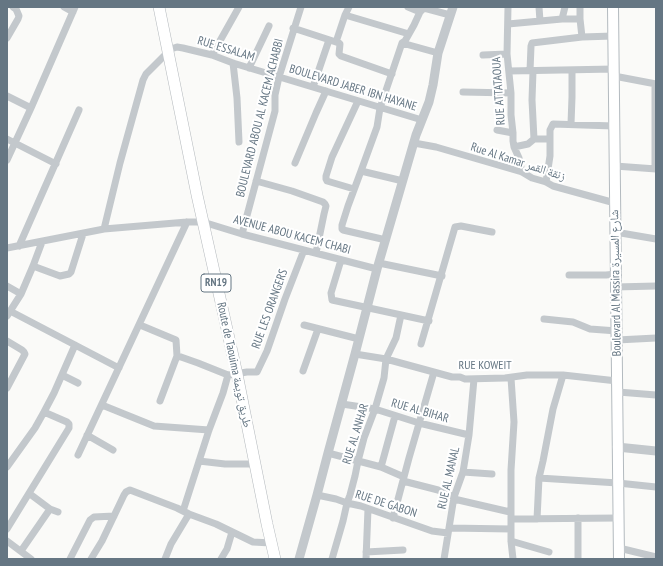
<!DOCTYPE html>
<meta charset="utf-8">
<style>
body{margin:0}
#map{position:relative;width:663px;height:566px;overflow:hidden;background:#fafaf8;font-family:"PT Sans Narrow",sans-serif}
canvas{display:block}
.frame{position:absolute;inset:0;border:8px solid #657683;pointer-events:none}
</style>
<div id="map">
<canvas width="663" height="566"></canvas>
<div class="frame"></div>
</div>
<script>
const ctx = document.querySelector('canvas').getContext('2d');
ctx.lineJoin = 'round';
const toPath = rows => new Path2D(rows.map(r => 'M' + r).join(''));
function strokePath(path, color, width, dash) { ctx.strokeStyle = color; ctx.lineWidth = width; ctx.lineCap = dash ? 'butt' : 'round'; ctx.setLineDash(dash || []); ctx.stroke(path); }
function drawText(font, color, halo, rows, align = 'center') {
  ctx.font = font + ' "PT Sans Narrow","Noto Naskh Arabic",sans-serif'; ctx.lineWidth = 4; ctx.setLineDash([]); ctx.textBaseline = 'middle'; ctx.strokeStyle = halo; ctx.fillStyle = color; for (const [text, x, y, turn = 0] of rows) {
    ctx.save(); ctx.translate(x, y); ctx.rotate((+turn || 0) * Math.PI / 180); ctx.textAlign = isNaN(turn) ? turn : align; if (halo) ctx.strokeText(text, 0, 0); ctx.fillText(text, 0, 0); ctx.restore();
  }
}
const secondary = toPath([
 [613,7,619,559]
]);
const primary = toPath([
 [159,7,197,195,237,374,267,524,275,559]
]);
strokePath(secondary, '#b3babf', 12);
strokePath(primary, '#b5babe', 12);
strokePath(toPath([
 [64,7,73,12],
 [408,7,420,12],
 [508,7,507,54,511,93,511,115,513,133,513,141,514,147,519,158,522,172],
 [539,7,540,21],
 [424,8,450,15],
 [345,15,409,34],
 [562,19,565,7],
 [580,19,580,7],
 [508,24,562,19,580,19,582,37],
 [293,28,339,43,340,44,339,54,341,56,392,74],
 [7,38,18,19,19,16,16,9,13,7],
 [336,42,345,15,349,7],
 [402,43,438,53],
 [212,55,239,7],
 [483,55,507,54],
 [233,63,237,98,239,142],
 [249,68,269,26],
 [509,71,614,69],
 [530,71,531,46,532,43,582,37,613,36],
 [533,71,532,100,534,139],
 [614,76,656,84],
 [655,84,655,169],
 [313,87,329,40],
 [463,92,511,93],
 [7,96,31,108],
 [571,124,572,97,572,70],
 [497,130,513,133],
 [7,139,56,164],
 [414,143,436,147,522,172,532,178,546,182,553,186,615,203],
 [514,147,528,144,534,139,550,139],
 [7,160,31,108,75,7],
 [295,163,316,113,326,91],
 [615,166,656,169],
 [361,171,403,181],
 [256,181,292,191,323,202,325,204,326,206,324,214,316,253],
 [546,182,550,156,550,130,553,124,614,126],
 [354,189,327,181,326,179,326,176,332,157,358,101],
 [104,229,120,163,143,80,146,74,171,49,177,47,183,48,212,55,233,63,422,120],
 [615,232,656,239],
 [242,234,275,111,275,95,279,77,301,7],
 [386,240,343,230,342,229,342,225,348,206,361,171,377,127,380,108,402,43,405,41,414,25,420,12,425,7],
 [19,246,79,110],
 [7,248,104,229,187,222,203,222,242,234,377,269],
 [341,260,331,293,332,300,429,321],
 [379,263,442,276],
 [33,266,60,276,69,274,71,272,83,234],
 [569,275,606,275,616,274],
 [7,286,21,294],
 [615,287,656,286],
 [10,311,119,368],
 [7,316,21,294,33,266,42,242],
 [544,319,573,322,590,329,617,331],
 [140,325,176,340,177,356,181,357,198,363,228,375,247,372,257,372,267,351,285,299,304,250],
 [304,325,359,339],
 [617,340,656,338],
 [7,341,22,350,24,352,25,354,7,388],
 [421,344,455,227,461,226,492,232],
 [355,354,386,359,452,377,460,377,465,379,505,378,527,375,563,375,617,381],
 [303,371,318,329],
 [62,375,78,383],
 [511,378,514,422,511,470,511,541,513,559],
 [618,392,656,395],
 [160,401,177,356],
 [342,404,375,409,419,423,469,435],
 [102,405,154,426,209,430],
 [87,435,113,450],
 [328,453,381,467,404,477],
 [78,455,187,222],
 [199,461,225,464,255,464],
 [7,467,35,428,44,412,54,393,75,345],
 [381,467,395,416],
 [463,472,492,474],
 [539,478,618,483,656,487],
 [403,481,438,490,454,497],
 [30,494,50,509,58,512],
 [317,495,336,499,347,503,361,506,432,531,448,533],
 [454,499,510,512],
 [183,511,209,430,223,393,228,375],
 [393,518,409,458,434,372],
 [578,518,578,559],
 [511,519,618,518],
 [537,519,539,478,543,461,553,409,563,375],
 [449,528,511,529],
 [7,529,69,428,69,424,67,422,44,412],
 [7,541,31,559],
 [511,541,549,552],
 [619,548,656,557],
 [21,551,50,509],
 [366,552,403,550],
 [70,559,90,520,94,517,114,516],
 [91,559,102,541,124,495,126,492,130,490,177,508,189,514,216,524,253,542,271,543],
 [165,559,171,544,189,514],
 [221,559,227,549,232,532],
 [332,559,343,521,347,503,350,495,355,476,358,461,364,438,375,409,384,378,386,359,396,338,401,315],
 [366,559,368,509],
 [444,559,454,497,463,472,469,435,474,379]
]), '#c3c8cc', 7);
strokePath(toPath([
 [617,447,656,451],
 [299,559,317,495,328,453,355,354,377,269,416,135,429,102,433,85,438,53,453,7]
]), '#c3c8cc', 9);
strokePath(secondary, '#fff', 10);
strokePath(primary, '#fff', 11);
for (const [x, y, w] of [
 [216,283,30]
]) { const box = new Path2D(); box.roundRect(x - w / 2, y - 9, w, 18, 3); ctx.fillStyle = '#fff'; ctx.fill(box); strokePath(box, '#657683', 1); }
drawText('bold 11px', '#657683', null, [
 ["RN19",216,283]
]);
drawText('12px', '#657683', '#fff', [
 ["RUE ESSALAM",226,49,17],
 ["BOULEVARD JABER IBN HAYANE",353,88,17],
 ["RUE ATTATAOUA",499,91,-94],
 ["BOULEVARD ABOU AL KACEM ACHABBI",260,118,-76],
 ["Rue Al Kamar زنقة القمر",518,162,18],
 ["AVENUE ABOU KACEM CHABI",292,235,15],
 ["Boulevard Al Massira شارع المسيرة",616,283,-91],
 ["RUE LES ORANGERS",270,309,-70],
 ["Route de Taouima طريق تويمة",234,365,78],
 ["RUE KOWEIT",485,366],
 ["RUE AL BIHAR",420,411,16],
 ["RUE AL ANHAR",356,434,-73],
 ["RUE AL MANAL",449,478,-77],
 ["RUE DE GABON",386,504,18]
]);
</script>
